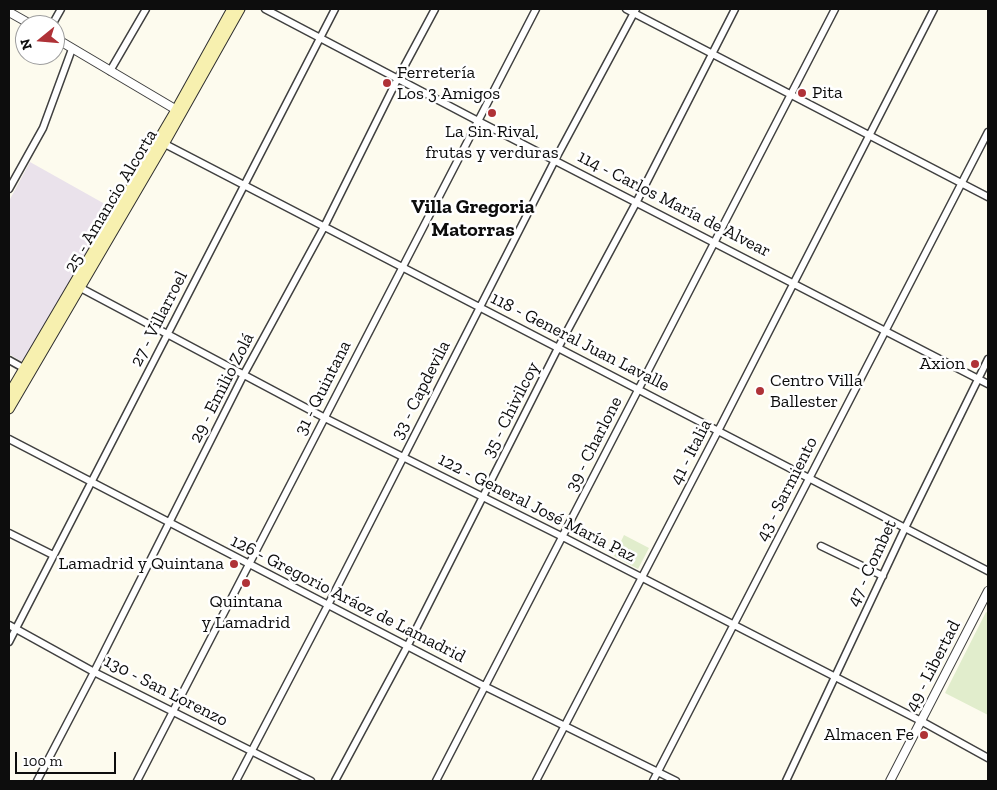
<!DOCTYPE html>
<meta charset="utf-8">
<style>
body{margin:0}
#map{position:relative;width:997px;height:790px;overflow:hidden;background:#fdfbee;font-family:"Zilla Slab",serif}
canvas{display:block}
.frame{position:absolute;inset:0;border:10px solid #0d0d0d;pointer-events:none}
.north{position:absolute;left:15px;top:15px;width:50px;height:50px;box-sizing:border-box;background:#fff;border:1px solid #9e9e9e;border-radius:50%;rotate:253deg;font-size:14px;font-weight:700;line-height:20px;text-align:center;color:#0d0d0d}
.north::after{content:'';display:block;margin:auto;width:18px;height:22px;background:#af3237;clip-path:polygon(50% 0,100% 100%,50% 72%,0 100%)}
.scale{position:absolute;left:15px;top:752px;width:101px;height:22px;box-sizing:border-box;border:2px solid #0d0d0d;border-top:0;padding-left:6px;font-size:15px;line-height:18px;white-space:nowrap;color:#0d0d0d;-webkit-text-stroke:4px #fff;paint-order:stroke}
</style>
<div id="map">
<canvas width="997" height="790"></canvas>
<div class="frame"></div>
<div class="north">N</div>
<div class="scale">100 m</div>
</div>
<script>
const ctx = document.querySelector('canvas').getContext('2d');
ctx.lineJoin = 'round';
function fill(path, color) { ctx.fillStyle = color; ctx.fill(path, 'evenodd'); }
const toPath = rows => new Path2D(rows.map(r => 'M' + r).join(''));
function strokePath(path, color, width, dash) { ctx.strokeStyle = color; ctx.lineWidth = width; ctx.lineCap = dash ? 'butt' : 'round'; ctx.setLineDash(dash || []); ctx.stroke(path); }
function drawText(font, color, halo, rows, align = 'center') {
  ctx.font = font + ' "Zilla Slab",serif'; ctx.lineWidth = 5; ctx.setLineDash([]); ctx.textBaseline = 'middle'; ctx.strokeStyle = halo; ctx.fillStyle = color; for (const [text, x, y, turn = 0] of rows) {
    ctx.save(); ctx.translate(x, y); ctx.rotate((+turn || 0) * Math.PI / 180); ctx.textAlign = isNaN(turn) ? turn : align; if (halo) ctx.strokeText(text, 0, 0); ctx.fillText(text, 0, 0); ctx.restore();
  }
}
fill(toPath([
 [30,162,112,208,25,360,21,361,9,354,9,201]
]), '#eae2eb');
fill(toPath([
 [624,535,649,548,638,569,614,556],
 [986,612,988,613,988,715,945,693]
]), '#e1edcc');
const minor = toPath([
 [265,9,478,121,988,384],
 [626,9,988,197],
 [52,25,61,9],
 [110,71,146,9],
 [161,142,988,571],
 [9,189,43,128,72,49],
 [77,286,325,418,563,537,921,721,988,758],
 [9,360,27,370],
 [9,439,486,687,676,781],
 [9,533,53,555],
 [821,546,883,576],
 [9,625,94,672,311,781],
 [9,642,335,9],
 [37,781,94,672,244,374,324,227,398,78,435,9],
 [137,781,536,9],
 [236,781,328,605,555,160,636,9],
 [335,781,407,647,558,348,637,201,735,9],
 [436,781,835,9],
 [536,781,718,431,934,9],
 [653,781,988,132],
 [786,781,905,528,988,359]
]);
const tertiary = toPath([
 [9,12,32,25],
 [55,38,180,112],
 [890,781,988,591]
]);
const secondary = toPath([
 [9,394,176,110,232,9],
 [9,409,164,144,240,9]
]);
strokePath(minor, '#404040', 9);
strokePath(tertiary, '#404040', 10);
strokePath(secondary, '#2f2f2f', 11);
strokePath(minor, '#fff', 6);
strokePath(tertiary, '#fff', 8);
strokePath(secondary, '#f7f0af', 9);
for (const [x, y, r, color] of [
 [387,83,5,"#af3237"],
 [802,93,5,"#af3237"],
 [492,113,5,"#af3237"],
 [975,364,5,"#af3237"],
 [760,391,5,"#af3237"],
 [234,564,5,"#af3237"],
 [246,583,5,"#af3237"],
 [924,735,5,"#af3237"]
]) { const dot = new Path2D(); dot.arc(x, y, r, 0, 2 * Math.PI); ctx.fillStyle = color; ctx.fill(dot); strokePath(dot, '#fff', 2); }
drawText('18px', '#0d0d0d', '#fff', [
 ["Ferretería",397,73],
 ["Los 3 Amigos",397,94],
 ["Pita",812,93],
 ["La Sin Rival,",492,132,"center"],
 ["frutas y verduras",492,153,"center"],
 ["Axion",965,364,"right"],
 ["Centro Villa",770,381],
 ["Ballester",770,402],
 ["Lamadrid y Quintana",224,564,"right"],
 ["Quintana",246,602,"center"],
 ["y Lamadrid",246,623,"center"],
 ["Almacen Fe",914,735,"right"]
], 'left');
drawText('18px', '#0d0d0d', '#fff', [
 ["25 - Amancio Alcorta",111,201,-59],
 ["114 - Carlos María de Alvear",674,204,27],
 ["27 - Villarroel",159,319,-63],
 ["118 - General Juan Lavalle",580,342,27],
 ["29 - Emilio Zolá",222,388,-63],
 ["31 - Quintana",323,388,-63],
 ["33 - Capdevila",421,390,-63],
 ["35 - Chivilcoy",511,410,-63],
 ["39 - Charlone",594,444,-63],
 ["41 - Italia",691,452,-63],
 ["43 - Sarmiento",787,489,-63],
 ["122 - General José María Paz",537,508,27],
 ["47 - Combet",872,563,-65],
 ["126 - Gregorio Aráoz de Lamadrid",348,599,27],
 ["49 - Libertad",933,666,-63],
 ["130 - San Lorenzo",166,691,27]
]);
drawText('bold 20px', '#0d0d0d', '#fff', [
 ["Villa Gregoria",473,207],
 ["Matorras",473,230]
]);
</script>
